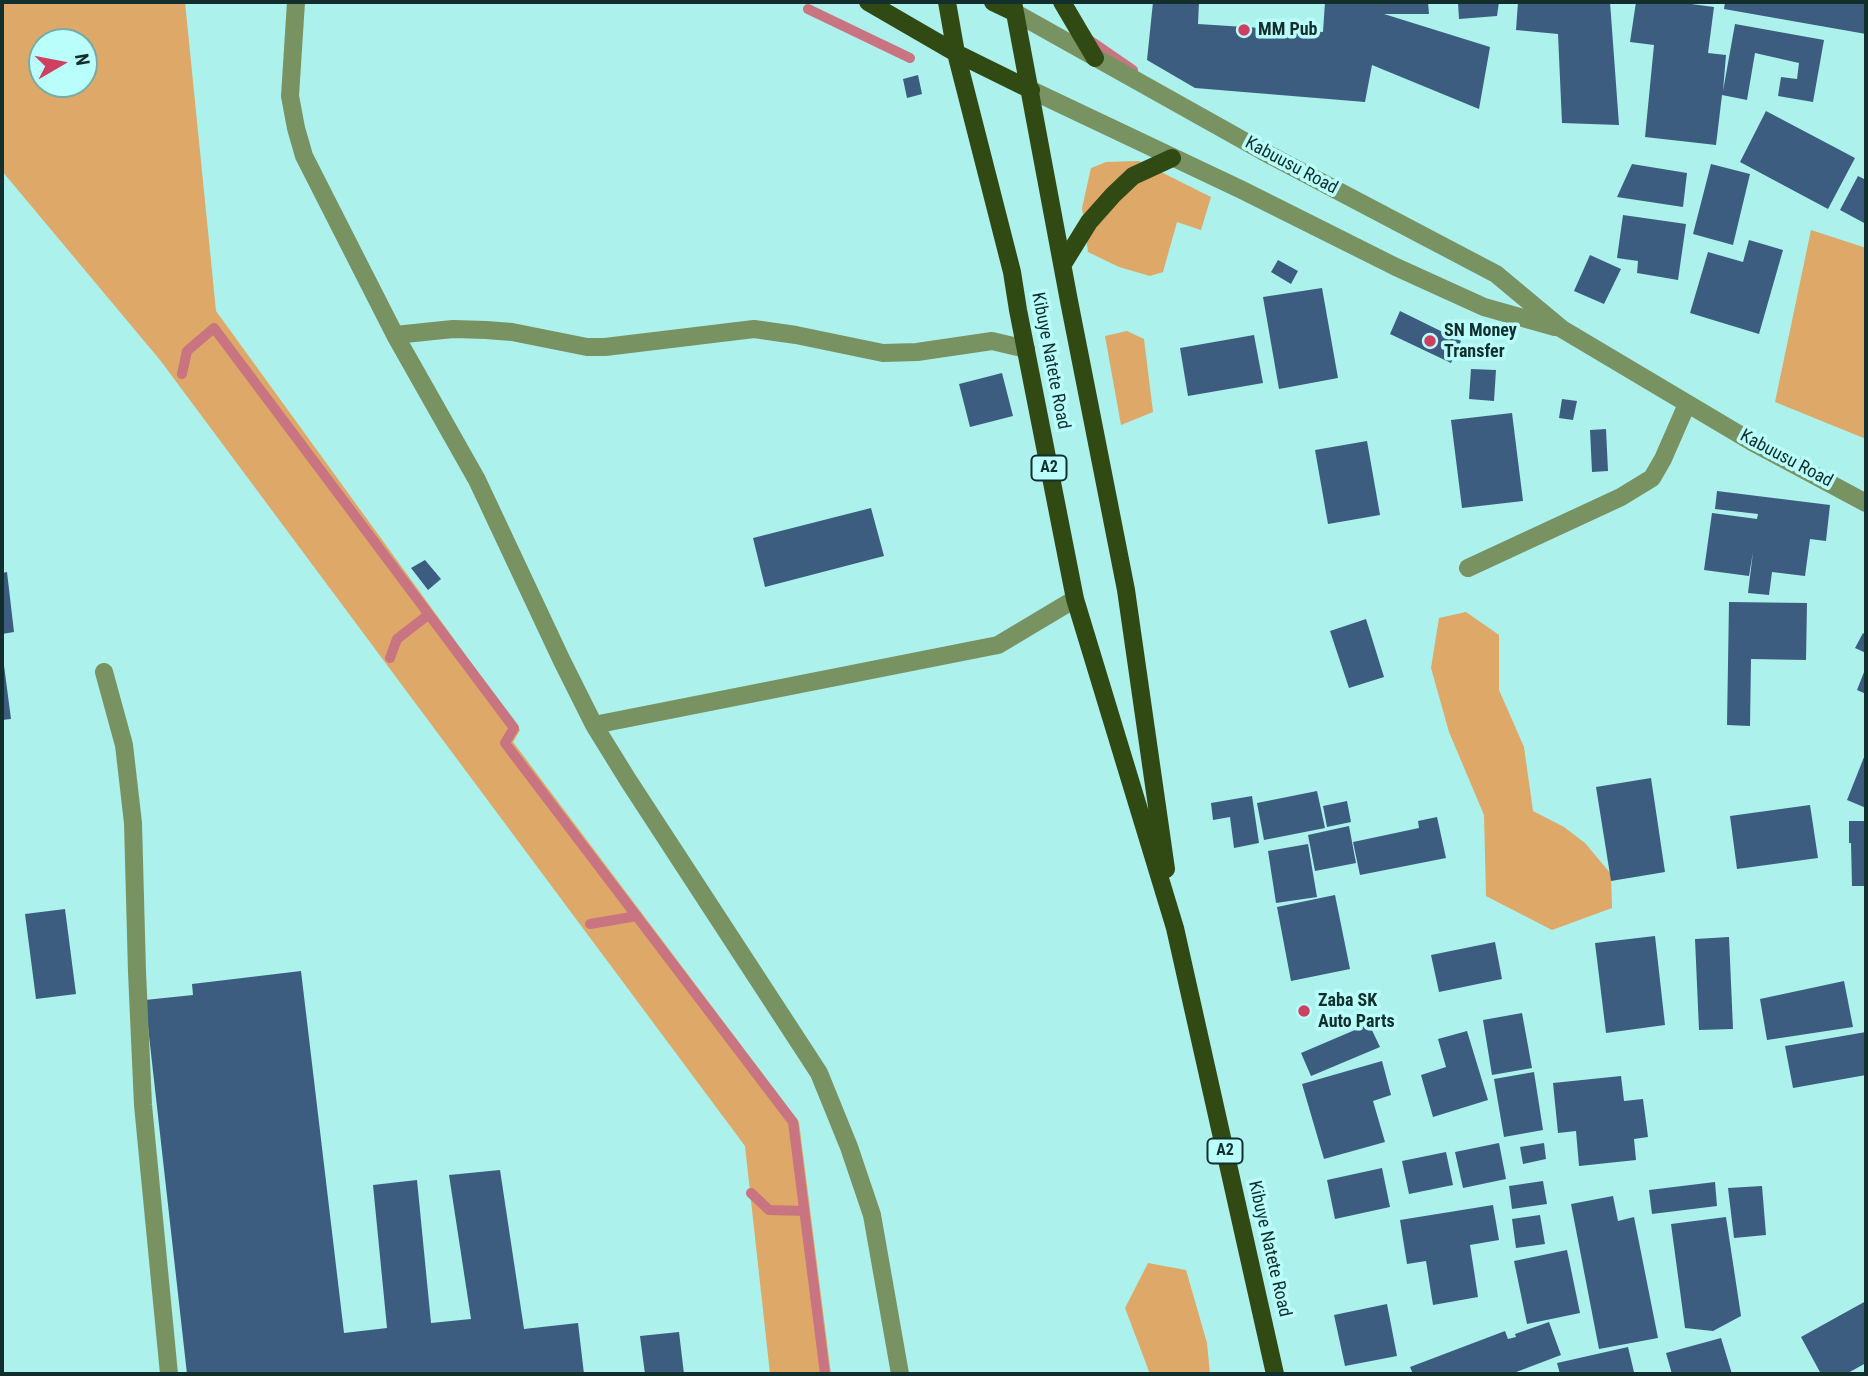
<!DOCTYPE html>
<style>
body{margin:0}
#map{position:relative;width:1868px;height:1376px;overflow:hidden;background:#acf1ec;font-family:"Roboto Condensed",sans-serif}
canvas{display:block}
.frame{position:absolute;inset:0;border:4px solid #122e2d;pointer-events:none}
.north{position:absolute;left:28px;top:28px;width:70px;height:70px;box-sizing:border-box;background:#b9fefa;border:2px solid #76aba8;border-radius:50%;rotate:80deg;font-size:19px;font-weight:700;line-height:28px;text-align:center;color:#122e2d}
.north::after{content:'';display:block;margin:auto;width:24px;height:32px;background:#ce3f60;clip-path:polygon(50% 0,100% 100%,50% 72%,0 100%)}
</style>
<div id="map">
<canvas width="1868" height="1376"></canvas>
<div class="frame"></div>
<div class="north">N</div>
</div>
<script>
const ctx = document.querySelector('canvas').getContext('2d');
ctx.lineJoin = 'round';
function fill(path, color) { ctx.fillStyle = color; ctx.fill(path, 'evenodd'); }
const toPath = rows => new Path2D(rows.map(r => 'M' + r).join(''));
function strokePath(path, color, width, dash) { ctx.strokeStyle = color; ctx.lineWidth = width; ctx.lineCap = dash ? 'butt' : 'round'; ctx.setLineDash(dash || []); ctx.stroke(path); }
function drawText(font, color, halo, rows, align = 'center') {
  ctx.font = font + ' "Roboto Condensed",sans-serif'; ctx.lineWidth = 7; ctx.setLineDash([]); ctx.textBaseline = 'middle'; ctx.strokeStyle = halo; ctx.fillStyle = color; for (const [text, x, y, turn = 0] of rows) {
    ctx.save(); ctx.translate(x, y); ctx.rotate((+turn || 0) * Math.PI / 180); ctx.textAlign = isNaN(turn) ? turn : align; if (halo) ctx.strokeText(text, 0, 0); ctx.fillText(text, 0, 0); ctx.restore();
  }
}
fill(toPath([
 [2,2,185,2,216,311,520,730,513,742,799,1122,831,1374,770,1374,745,1146,160,360,2,171],
 [42,42,84,42,84,84,42,84],
 [1139,161,1211,197,1201,230,1177,222,1163,272,1150,276,1119,267,1088,252,1082,208,1091,168,1106,162],
 [1811,230,1866,248,1866,439,1775,402],
 [1127,331,1144,339,1153,412,1121,425,1105,336],
 [1466,612,1499,635,1499,690,1524,747,1533,811,1564,827,1585,843,1611,874,1612,908,1552,930,1486,896,1484,815,1449,732,1431,668,1439,618],
 [1148,1263,1186,1270,1207,1343,1210,1374,1150,1374,1125,1308]
]), '#dda868');
strokePath(toPath([
 [808,9,910,58],
 [1088,39,1133,70],
 [182,374,187,351,214,328,514,728,505,743,793,1122,825,1374],
 [390,658,397,639,428,615],
 [590,924,637,916],
 [751,1193,769,1210,804,1211]
]), '#c97581', 10);
fill(toPath([
 [1153,2,1199,2,1198,24,1323,32,1325,2,1428,2,1429,14,1384,14,1490,47,1479,109,1372,65,1365,102,1195,88,1147,60],
 [1458,2,1499,2,1497,16,1459,19],
 [1518,2,1610,2,1619,125,1562,123,1558,34,1516,30],
 [1636,2,1676,2,1714,7,1708,53,1726,55,1723,91,1735,24,1824,40,1813,102,1778,96,1781,77,1797,79,1799,63,1755,53,1747,100,1722,95,1716,145,1645,137,1654,45,1630,42],
 [1725,2,1866,2,1866,34,1724,9],
 [918,75,922,94,907,98,903,79],
 [1766,111,1855,158,1828,209,1740,162],
 [1632,164,1687,173,1683,207,1617,197],
 [1711,164,1750,174,1733,245,1693,234],
 [1858,176,1866,180,1866,224,1840,210],
 [1623,215,1686,224,1678,280,1637,273,1638,261,1617,258],
 [1749,240,1783,250,1759,334,1690,313,1708,252,1743,262],
 [1590,255,1621,269,1604,304,1574,291],
 [1278,260,1298,271,1291,284,1271,272],
 [1322,288,1338,378,1279,389,1263,297],
 [1400,311,1461,341,1451,363,1390,334],
 [1254,335,1263,383,1188,396,1180,348],
 [1471,369,1496,370,1494,401,1469,399],
 [1002,373,1013,416,970,427,959,384],
 [1562,399,1577,401,1573,420,1559,418],
 [1512,413,1523,501,1462,508,1451,420],
 [1606,429,1608,471,1592,472,1590,430],
 [1367,441,1380,515,1328,524,1315,450],
 [1717,491,1830,505,1826,541,1810,539,1805,576,1772,572,1769,595,1748,593,1753,552,1749,576,1704,570,1712,513,1757,519,1758,514,1715,509],
 [871,508,884,556,765,587,753,538],
 [425,560,441,579,428,590,411,568],
 [7,572,14,632,2,634,2,573],
 [1729,602,1807,603,1806,660,1751,659,1750,726,1727,725],
 [1366,619,1384,677,1349,688,1330,631],
 [1863,633,1866,635,1866,653,1855,648],
 [2,658,3,658,11,719,2,720],
 [1866,667,1866,694,1857,690],
 [1866,752,1866,808,1847,800],
 [1651,778,1665,872,1611,881,1596,787],
 [1317,791,1325,828,1264,840,1257,803],
 [1252,796,1259,843,1234,848,1230,817,1213,820,1211,803],
 [1347,801,1351,822,1327,827,1323,806],
 [1810,805,1818,858,1737,869,1730,816],
 [1437,817,1446,858,1360,875,1353,842,1419,828,1418,821],
 [1849,821,1866,821,1866,886,1852,886,1851,843,1849,843],
 [1349,826,1356,863,1315,871,1308,835],
 [1308,844,1317,897,1276,903,1268,851],
 [1335,895,1350,969,1291,981,1277,907],
 [65,909,76,994,36,999,25,914],
 [1655,936,1665,1025,1606,1033,1595,943],
 [1729,937,1733,1029,1699,1030,1695,939],
 [1495,942,1502,979,1439,992,1431,955],
 [301,971,344,1333,387,1328,373,1185,417,1180,431,1323,471,1319,449,1175,500,1170,524,1329,578,1323,584,1374,187,1374,145,1000,193,995,192,984],
 [1844,981,1853,1027,1767,1040,1760,999],
 [1522,1013,1532,1068,1492,1075,1483,1020],
 [1369,1024,1380,1047,1311,1076,1301,1053],
 [1467,1031,1488,1100,1433,1117,1421,1075,1446,1067,1438,1039],
 [1866,1032,1866,1075,1793,1088,1785,1046],
 [1382,1061,1391,1095,1373,1101,1385,1142,1324,1159,1302,1084],
 [1534,1072,1543,1130,1504,1137,1494,1079],
 [1621,1076,1624,1101,1643,1099,1648,1137,1634,1139,1636,1160,1579,1166,1576,1131,1558,1133,1553,1083],
 [1499,1143,1506,1179,1463,1188,1455,1152],
 [1544,1143,1546,1159,1523,1164,1520,1147],
 [1446,1152,1453,1185,1409,1194,1402,1161],
 [1382,1168,1390,1207,1335,1219,1327,1180],
 [1543,1181,1547,1204,1512,1209,1509,1186],
 [1715,1182,1717,1206,1652,1214,1649,1190],
 [1762,1186,1766,1235,1734,1238,1728,1188],
 [1613,1196,1618,1221,1634,1217,1658,1338,1599,1349,1571,1204],
 [1493,1205,1499,1240,1470,1245,1478,1297,1433,1305,1426,1261,1407,1264,1400,1220],
 [1540,1215,1545,1244,1516,1248,1512,1219],
 [1726,1217,1741,1316,1713,1331,1685,1328,1671,1224],
 [1567,1250,1580,1313,1527,1324,1514,1261],
 [1866,1301,1866,1363,1846,1374,1821,1374,1801,1337],
 [1387,1304,1397,1356,1345,1366,1334,1315],
 [1549,1322,1561,1355,1511,1374,1413,1374,1410,1367,1505,1331,1508,1339,1516,1337,1515,1334],
 [679,1332,684,1374,645,1374,640,1336],
 [1721,1338,1732,1374,1672,1374,1666,1353],
 [1628,1347,1634,1372,1625,1374,1560,1374,1557,1363]
]), '#3c5d80');
strokePath(toPath([
 [296,2,290,96,296,128,304,156,395,335,477,480,562,661,594,725,628,780,819,1073,849,1147,872,1215,900,1374],
 [1014,12,1264,152,1496,274,1562,329,1752,442,1866,503],
 [1031,90,1242,190,1396,267,1484,307,1555,327],
 [395,335,453,329,486,330,512,332,587,347,605,347,754,329,796,335,883,353,917,352,992,341,1026,349],
 [1468,568,1621,497,1652,478,1663,459,1687,404],
 [104,672,124,745,133,823,137,972,143,1105,169,1374],
 [594,725,998,645,1075,599]
]), '#789262', 18);
strokePath(toPath([
 [868,2,956,53,1031,90],
 [947,2,956,53,1012,272,1018,310,1075,599,1175,928,1275,1374],
 [993,2,1014,12],
 [1013,2,1069,301,1126,590,1166,869],
 [1062,2,1095,58],
 [1063,264,1089,222,1113,195,1133,176,1172,158]
]), '#314a14', 18);
for (const [x, y, r, color] of [
 [1244,30,7,"#ce3f60"],
 [1430,341,7,"#ce3f60"],
 [1304,1011,7,"#ce3f60"]
]) { const dot = new Path2D(); dot.arc(x, y, r, 0, 2 * Math.PI); ctx.fillStyle = color; ctx.fill(dot); strokePath(dot, '#b9fefa', 2.5); }
for (const [x, y, w] of [
 [1049,468,35],
 [1225,1151,35]
]) { const box = new Path2D(); box.roundRect(x - w / 2, y - 12.5, w, 25, 5); ctx.fillStyle = '#b9fefa'; ctx.fill(box); strokePath(box, '#122e2d', 2); }
drawText('bold 16px', '#122e2d', null, [
 ["A2",1049,468],
 ["A2",1225,1151]
]);
drawText('bold 18px', '#122e2d', '#b9fefa', [
 ["MM Pub",1258,30],
 ["SN Money",1444,331],
 ["Transfer",1444,352],
 ["Zaba SK",1318,1001],
 ["Auto Parts",1318,1022]
], 'left');
drawText('18px', '#122e2d', '#b9fefa', [
 ["Kabuusu Road",1291,166,28],
 ["Kibuye Natete Road",1050,361,79],
 ["Kabuusu Road",1786,459,28],
 ["Kibuye Natete Road",1269,1249,77]
]);
</script>
